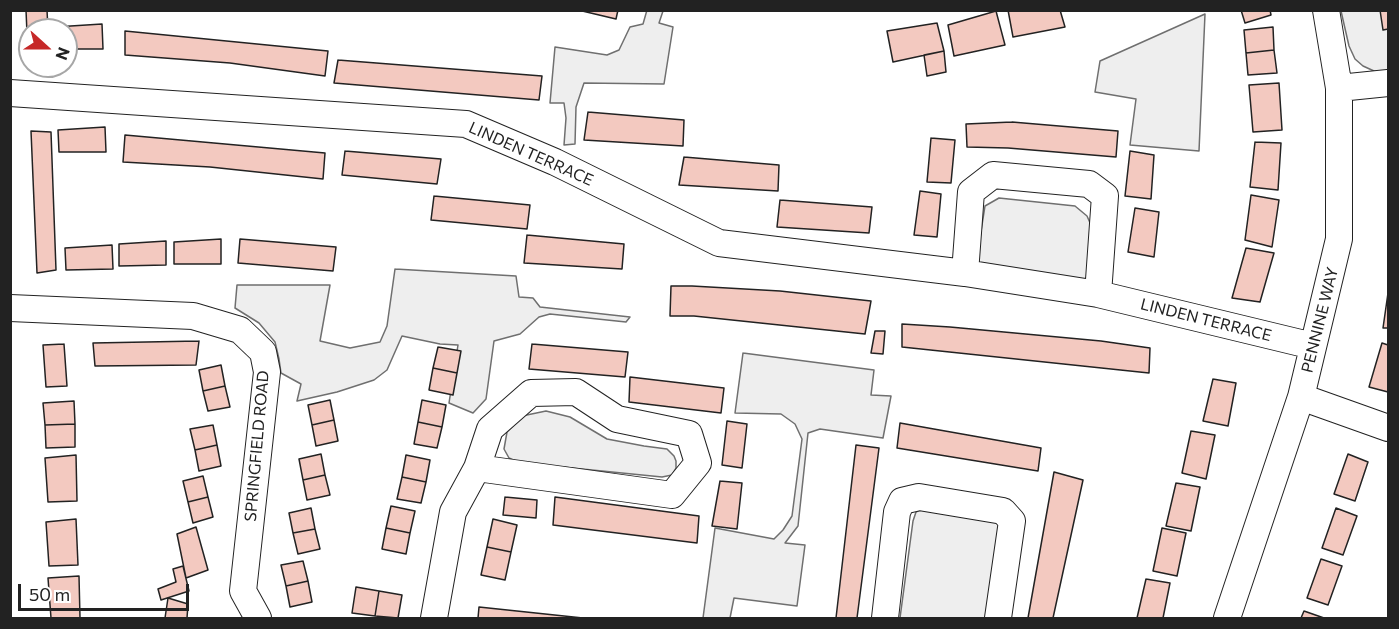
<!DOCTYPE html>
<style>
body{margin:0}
#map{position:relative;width:1399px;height:629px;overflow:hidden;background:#fff;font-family:Commissioner,sans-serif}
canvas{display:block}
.frame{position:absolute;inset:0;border:12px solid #222;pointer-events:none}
.north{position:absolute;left:18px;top:18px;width:60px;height:60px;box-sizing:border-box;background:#fff;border:2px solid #a7a7a7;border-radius:50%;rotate:111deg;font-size:16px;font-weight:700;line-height:24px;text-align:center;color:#222}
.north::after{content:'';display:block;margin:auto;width:21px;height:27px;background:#c62828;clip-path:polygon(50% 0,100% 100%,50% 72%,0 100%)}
.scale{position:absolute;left:18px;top:584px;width:171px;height:27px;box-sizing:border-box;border:3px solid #222;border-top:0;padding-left:8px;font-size:18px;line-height:21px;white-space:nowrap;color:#222;-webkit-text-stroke:4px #fff;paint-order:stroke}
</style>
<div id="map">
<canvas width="1399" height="629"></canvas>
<div class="frame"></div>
<div class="north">N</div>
<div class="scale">50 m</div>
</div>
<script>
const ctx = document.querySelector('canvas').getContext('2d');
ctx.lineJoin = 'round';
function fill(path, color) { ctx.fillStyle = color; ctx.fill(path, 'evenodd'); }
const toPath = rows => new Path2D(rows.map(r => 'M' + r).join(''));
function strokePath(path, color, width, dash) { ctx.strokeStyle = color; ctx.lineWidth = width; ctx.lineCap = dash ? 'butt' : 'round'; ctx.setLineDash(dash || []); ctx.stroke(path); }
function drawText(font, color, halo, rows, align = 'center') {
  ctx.font = font + ' Commissioner,sans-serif'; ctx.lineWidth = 4.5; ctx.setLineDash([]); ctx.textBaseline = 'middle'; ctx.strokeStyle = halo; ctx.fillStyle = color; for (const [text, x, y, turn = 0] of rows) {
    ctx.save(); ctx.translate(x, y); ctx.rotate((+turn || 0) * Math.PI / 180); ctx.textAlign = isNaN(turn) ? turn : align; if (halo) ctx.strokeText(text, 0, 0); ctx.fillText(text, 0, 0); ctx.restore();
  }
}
const green = toPath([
 [647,10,663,11,659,23,673,27,664,84,584,83,576,107,575,144,564,145,566,118,564,103,550,103,555,47,607,55,619,50,630,27,643,24,647,10],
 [1341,11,1388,11,1388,73,1382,74,1374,71,1363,66,1355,59,1349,46,1341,11],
 [1205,14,1199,151,1130,145,1136,99,1095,92,1100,61,1205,14],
 [999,198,1075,206,1087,216,1091,225,1086,286,978,269,977,257,985,206,999,198],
 [395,269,516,276,519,297,533,298,540,307,630,317,626,322,550,314,539,317,520,334,494,341,486,399,473,413,449,403,458,345,440,344,402,336,387,370,374,380,337,392,297,401,301,384,281,373,279,359,275,342,259,323,235,308,237,285,330,285,320,341,350,348,380,342,387,326,395,269],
 [743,353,874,370,871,395,891,396,883,438,820,429,808,433,798,526,785,543,805,545,797,606,734,598,730,618,703,618,715,528,774,539,783,530,792,516,802,439,795,424,781,414,735,413,743,353],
 [546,411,570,417,607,439,644,446,667,449,674,456,676,461,676,468,672,475,662,477,562,467,526,466,509,458,504,449,507,432,522,416,546,411],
 [923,508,994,520,1001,524,989,618,900,618,913,521,916,512,923,508]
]);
fill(green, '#eee');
strokePath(green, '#6f6f6f', 1.5);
const building = toPath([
 [26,10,47,10,48,30,30,30,30,56,28,57,26,10],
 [578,10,618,10,616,19,578,10],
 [1008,10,1060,10,1065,27,1013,37,1008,10],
 [1241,10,1270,10,1271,15,1245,23,1241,10],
 [1380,10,1388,10,1388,29,1383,30,1380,10],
 [996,11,1005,45,954,56,948,25,996,11],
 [937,23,944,51,893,62,887,31,937,23],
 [102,24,103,49,66,49,66,30,55,30,55,27,102,24],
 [1273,27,1274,50,1246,53,1244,30,1273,27],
 [125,31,328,51,325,76,230,63,125,55,125,31],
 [1274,50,1277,73,1248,75,1246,53,1274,50],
 [944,51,946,72,927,76,924,55,944,51],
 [338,60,542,76,539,100,334,83,338,60],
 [1279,83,1282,130,1253,132,1249,85,1279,83],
 [588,112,684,120,683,146,584,140,588,112],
 [1012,122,1118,131,1116,157,1008,148,967,147,966,124,1012,122],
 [105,127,106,152,59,152,58,130,105,127],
 [31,131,51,132,56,270,37,273,31,131],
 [125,135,325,153,323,179,210,167,123,162,125,135],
 [931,138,955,140,951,183,927,182,931,138],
 [1255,142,1281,143,1278,190,1250,187,1255,142],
 [345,151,441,159,437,184,342,175,345,151],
 [1130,151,1154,155,1151,199,1125,196,1130,151],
 [684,157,779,165,778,191,679,185,684,157],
 [920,191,941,194,937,237,914,235,920,191],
 [1251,195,1279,200,1272,247,1245,240,1251,195],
 [434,196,530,205,527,229,431,220,434,196],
 [780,200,872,207,869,233,777,227,780,200],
 [1135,208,1159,212,1154,257,1128,252,1135,208],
 [527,235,624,244,622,269,524,263,527,235],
 [221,239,221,264,174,264,174,242,221,239],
 [240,239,336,247,333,271,238,263,240,239],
 [166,241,166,265,119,266,119,244,166,241],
 [112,245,113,269,66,270,65,248,112,245],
 [1246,248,1274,253,1260,302,1232,298,1246,248],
 [671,286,692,286,780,291,871,301,865,334,694,316,670,316,671,286],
 [1388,293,1388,328,1383,328,1388,293],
 [902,324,950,327,1101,341,1150,348,1149,373,902,347,902,324],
 [875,331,885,331,883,354,871,353,875,331],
 [199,341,196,365,95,366,93,343,199,341],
 [1382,343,1388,345,1388,392,1369,387,1382,343],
 [64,344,67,386,46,387,43,345,64,344],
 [532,344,628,352,625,377,529,369,532,344],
 [438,347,461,351,457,373,433,368,438,347],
 [221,365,225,386,203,391,199,370,221,365],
 [433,368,457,373,453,395,429,390,433,368],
 [630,377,724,388,721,413,629,402,630,377],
 [1213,379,1236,383,1228,426,1203,421,1213,379],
 [225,386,230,407,208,411,203,391,225,386],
 [330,400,334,420,312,425,308,405,330,400],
 [422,400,446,405,442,427,418,422,422,400],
 [74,401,75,424,45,425,43,403,74,401],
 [334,420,338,441,316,446,312,425,334,420],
 [727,421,747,424,742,468,722,465,727,421],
 [418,422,442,427,437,448,414,444,418,422],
 [900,423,1041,448,1038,471,897,448,900,423],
 [75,424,75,447,46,448,45,425,75,424],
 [213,425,217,445,195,450,190,429,213,425],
 [1191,431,1215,435,1206,479,1182,473,1191,431],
 [217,445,221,466,199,471,195,450,217,445],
 [856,445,879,448,857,618,836,618,856,445],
 [321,454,325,475,303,480,299,459,321,454],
 [1348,454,1368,462,1355,501,1334,494,1348,454],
 [76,455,77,501,48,502,45,458,76,455],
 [406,455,430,460,426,482,402,477,406,455],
 [1054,472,1083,480,1053,618,1028,618,1054,472],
 [325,475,330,495,307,500,303,480,325,475],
 [203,476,208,497,188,502,183,481,203,476],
 [402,477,426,482,421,503,397,499,402,477],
 [720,481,742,483,737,529,712,526,720,481],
 [1176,483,1200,487,1191,531,1166,526,1176,483],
 [208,497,213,517,193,523,188,502,208,497],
 [505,497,537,500,536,518,503,515,505,497],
 [555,497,699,516,697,543,553,525,555,497],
 [391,506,415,511,410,533,386,528,391,506],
 [311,508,315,529,293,533,289,513,311,508],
 [1336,508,1357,516,1343,555,1322,548,1336,508],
 [76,519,78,565,49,566,46,522,76,519],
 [493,519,517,525,511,552,487,547,493,519],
 [196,527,208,570,186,578,177,534,196,527],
 [386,528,410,533,406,554,382,549,386,528],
 [1162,528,1186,533,1177,576,1153,571,1162,528],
 [315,529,320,549,298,554,293,533,315,529],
 [487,547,511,552,505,580,481,575,487,547],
 [1321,559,1342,566,1328,605,1307,598,1321,559],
 [303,561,308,581,286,586,281,565,303,561],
 [183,566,189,591,161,600,158,589,176,582,173,569,183,566],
 [79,576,80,618,51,618,48,578,79,576],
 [1146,579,1170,583,1163,618,1137,618,1146,579],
 [308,581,312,602,290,607,286,586,308,581],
 [356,587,379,591,375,616,352,613,356,587],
 [379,591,402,595,398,618,375,616,379,591],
 [168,598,188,604,187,618,165,618,168,598],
 [479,607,583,618,478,618,479,607],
 [1304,611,1324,618,1301,618,1304,611]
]);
fill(building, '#f3c9c0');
strokePath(building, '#222', 1.5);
const minor = toPath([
 [1339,88,1388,83],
 [10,93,466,124,555,162,719,243,965,273,1098,294,1313,346],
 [965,273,971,192,993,175,1089,184,1105,196,1098,294],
 [10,308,193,316,240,330,263,352,267,372,243,591,258,618],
 [1301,397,1388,428],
 [434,618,453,512,477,468,490,429,531,393,576,392,617,419,689,434,698,463,672,495,477,468],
 [885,618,897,512,902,501,919,497,1003,511,1012,521,998,618],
 [1227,618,1301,397,1339,239,1339,88,1326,10]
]);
strokePath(minor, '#222', 28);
strokePath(minor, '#fff', 26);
drawText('16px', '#222', '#fff', [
 ["LINDEN TERRACE",531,154,24],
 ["LINDEN TERRACE",1206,320,14],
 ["PENNINE WAY",1320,320,-76],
 ["SPRINGFIELD ROAD",257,446,-85]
]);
</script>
